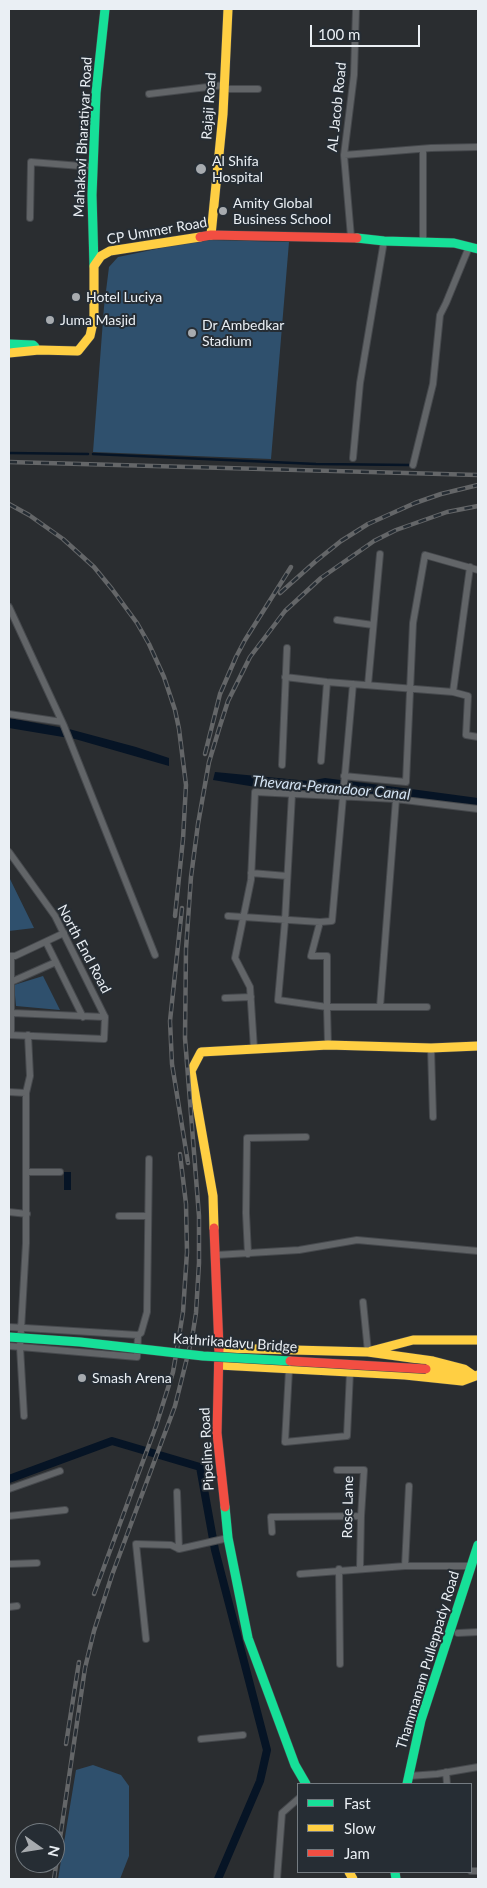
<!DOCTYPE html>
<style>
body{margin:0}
#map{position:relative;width:487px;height:1888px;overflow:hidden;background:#2a2d30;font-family:Lato,sans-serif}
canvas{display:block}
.frame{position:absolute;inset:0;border:10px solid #eaeff4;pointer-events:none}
.legend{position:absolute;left:297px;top:1783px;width:175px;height:90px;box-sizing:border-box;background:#262d34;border:1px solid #747b81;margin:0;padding:6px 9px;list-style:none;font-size:15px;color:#eaeff4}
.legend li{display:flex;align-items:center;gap:10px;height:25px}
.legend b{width:25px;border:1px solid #747b81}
.north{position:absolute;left:15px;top:1823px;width:50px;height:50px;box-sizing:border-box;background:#262d34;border:1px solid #747b81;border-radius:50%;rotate:103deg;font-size:14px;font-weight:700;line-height:20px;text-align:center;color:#eaeff4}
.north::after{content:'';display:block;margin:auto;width:18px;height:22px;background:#a7abaf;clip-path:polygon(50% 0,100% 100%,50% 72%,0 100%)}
.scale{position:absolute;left:310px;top:25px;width:110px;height:22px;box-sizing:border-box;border:2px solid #eaeff4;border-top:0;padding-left:6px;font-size:15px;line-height:18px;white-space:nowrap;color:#eaeff4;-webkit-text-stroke:4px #262d34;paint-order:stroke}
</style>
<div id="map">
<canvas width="487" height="1888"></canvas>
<div class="frame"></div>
<ul class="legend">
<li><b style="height:6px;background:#16e098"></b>Fast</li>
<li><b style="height:6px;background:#ffcf43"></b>Slow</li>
<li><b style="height:6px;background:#f24e42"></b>Jam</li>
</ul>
<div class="north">N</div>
<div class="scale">100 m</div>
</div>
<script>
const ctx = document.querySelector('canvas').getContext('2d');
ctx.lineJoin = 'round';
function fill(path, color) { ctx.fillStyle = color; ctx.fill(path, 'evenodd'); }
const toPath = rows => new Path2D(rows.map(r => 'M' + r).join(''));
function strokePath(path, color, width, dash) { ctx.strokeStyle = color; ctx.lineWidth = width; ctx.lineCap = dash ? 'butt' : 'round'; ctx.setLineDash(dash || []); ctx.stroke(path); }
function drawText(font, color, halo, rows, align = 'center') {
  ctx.font = font + ' Lato,sans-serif'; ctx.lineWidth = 4; ctx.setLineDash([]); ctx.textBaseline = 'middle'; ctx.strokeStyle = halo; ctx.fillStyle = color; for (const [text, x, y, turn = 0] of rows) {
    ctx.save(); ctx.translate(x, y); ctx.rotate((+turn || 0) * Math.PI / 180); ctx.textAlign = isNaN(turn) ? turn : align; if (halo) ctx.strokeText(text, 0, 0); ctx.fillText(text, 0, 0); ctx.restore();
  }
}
fill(toPath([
 [210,240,289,242,271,459,93,452,104,307,109,267,118,257,180,244],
 [9,877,34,928,9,931],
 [43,976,60,1010,16,1006,14,985],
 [93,1765,121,1775,129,1786,129,1856,120,1879,58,1879,76,1770]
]), '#2f506d');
fill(toPath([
 [9,718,69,729,136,747,169,758,169,766,75,739,9,728],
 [215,772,309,781,325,778,411,789,478,798,478,806,393,796,256,787,213,780],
 [64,1172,71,1172,71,1190,64,1190]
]), '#061425');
strokePath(toPath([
 [9,453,88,454],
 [93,454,316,464,411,465]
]), '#061425', 2.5);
strokePath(toPath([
 [9,1479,112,1441,200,1467,215,1550,267,1750,260,1781,218,1879]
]), '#061425', 8);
const street = toPath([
 [224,89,258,89],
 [149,94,224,85],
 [344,155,431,148,478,147],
 [30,218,31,162,93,167],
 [351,237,344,155,354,75,356,9],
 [423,242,423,149],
 [353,458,360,383,384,241],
 [413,465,433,384,440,315,446,303,469,247],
 [9,607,64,726,155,955],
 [337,620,373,625],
 [285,677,327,682,453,692,468,696,466,735,478,737],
 [353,684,332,921,320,922,311,956,327,956,327,1007,427,1007],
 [368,685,380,554],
 [453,692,470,567],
 [9,714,62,722],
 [321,761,327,682],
 [282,765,287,648],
 [344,776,406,782,413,623,425,555,478,570],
 [292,794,285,921,278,1000,327,1007,328,1045],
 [9,852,55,916,105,1017,104,1039,9,1035],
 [251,873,287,876],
 [228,916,320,922],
 [46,942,83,1017],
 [9,956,15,956,64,933],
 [11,956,11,1035],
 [11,982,56,962],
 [225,998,251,997],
 [380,1007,396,799],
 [12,1013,105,1017],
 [431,1048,433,1117],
 [254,1049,250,987,235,958,251,880,255,792,396,799,478,809],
 [9,1092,26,1093],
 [26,1172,60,1172],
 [9,1212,27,1214],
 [119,1216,148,1216],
 [248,1254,246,1213,247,1138,306,1137],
 [216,1255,299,1250,357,1240,478,1251],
 [363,1302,368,1352],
 [9,1327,138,1335],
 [9,1346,137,1357,138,1335,141,1333,147,1312,149,1159],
 [289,1370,285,1442,347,1436,350,1372],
 [24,1416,20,1347,26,1243,26,1093,30,1076,28,1035],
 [337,1470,364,1470,361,1516,360,1568],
 [9,1489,60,1471],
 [177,1492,179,1549],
 [9,1516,65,1510],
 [272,1532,271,1517,361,1516],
 [9,1564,37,1563],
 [405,1566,409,1486],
 [339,1569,340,1664],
 [300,1574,405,1566,470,1566],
 [9,1607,17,1606],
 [458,1633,478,1632],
 [146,1639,136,1544,171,1545,179,1549,228,1538],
 [201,1739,243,1735],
 [446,1772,447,1784],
 [409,1776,437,1774,478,1767],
 [471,1871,478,1871],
 [277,1879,282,1813,298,1799]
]);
const fast = toPath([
 [357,238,384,241,454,243,478,249],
 [94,266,92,195,96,93,105,9],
 [9,344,33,345,35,347],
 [225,1507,228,1538,248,1638,295,1765,306,1784],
 [407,1784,421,1720,478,1545],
 [395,1872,396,1879]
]);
const slow = toPath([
 [211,235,223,114,228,9],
 [9,353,39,350,78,351,90,336,94,318,94,266,101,256,110,251,200,237],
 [214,1228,213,1196,191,1071,201,1052,328,1045,431,1048,478,1046],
 [219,1348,368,1352,433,1361,464,1369,474,1376],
 [371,1351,413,1340,478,1340],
 [219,1365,405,1375,462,1381,478,1375],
 [426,1369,466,1374],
 [349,1872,353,1879]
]);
const jam = toPath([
 [200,237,211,235,357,238],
 [214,1228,219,1348,217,1433,225,1507]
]);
strokePath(street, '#46494d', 8);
strokePath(fast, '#46494d', 10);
strokePath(slow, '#46494d', 10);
strokePath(jam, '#46494d', 10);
strokePath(street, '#626568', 6);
strokePath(fast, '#16e098', 9);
strokePath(slow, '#ffcf43', 9);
strokePath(jam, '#f24e42', 9);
const rail = toPath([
 [9,462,478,475],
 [9,504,29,515,63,539,94,567,112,589,137,623,149,644,164,677,175,710,179,729,186,785,183,839,175,916],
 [280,593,316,561,341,541,368,524,415,503,441,494,478,485],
 [205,754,220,694,236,657,245,640,291,567],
 [182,908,170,1021,172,1064,188,1163],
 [94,1594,156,1426,173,1372,177,1349,183,1312,187,1252,186,1204,180,1154],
 [66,1744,79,1662],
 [54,1879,85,1668,94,1631,112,1575,175,1406,192,1338,196,1313,199,1263,199,1216,185,1038,186,949,191,877,198,824,209,762,219,729,228,701,250,657,285,611,321,578,374,541,396,530,447,512,478,506]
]);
strokePath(rail, '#646668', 4.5);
strokePath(rail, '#262d34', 2.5, [8]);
const fastBridge = toPath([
 [9,1337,80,1342,203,1356,290,1361]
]);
const jamBridge = toPath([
 [290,1361,426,1369]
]);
strokePath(fastBridge, '#46494d', 10, []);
strokePath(jamBridge, '#46494d', 10, []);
strokePath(fastBridge, '#16e098', 9);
strokePath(jamBridge, '#f24e42', 9);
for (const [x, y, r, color] of [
 [201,169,6,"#a7abaf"],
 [223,211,5,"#a7abaf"],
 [76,297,5,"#a7abaf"],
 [50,320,5,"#a7abaf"],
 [192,333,5,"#a7abaf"],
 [82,1378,5,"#a7abaf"]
]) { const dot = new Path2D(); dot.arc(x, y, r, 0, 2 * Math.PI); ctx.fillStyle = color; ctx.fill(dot); strokePath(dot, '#262d34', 2); }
drawText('14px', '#eaeff4', '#262d34', [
 ["Rajaji Road",209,106,-86],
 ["AL Jacob Road",337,107,-84],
 ["Mahakavi Bharatiyar Road",83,137,-87],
 ["CP Ummer Road",157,231,-10],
 ["North End Road",84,949,62],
 ["Kathrikadavu Bridge",235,1343,4],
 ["Pipeline Road",207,1449,-93],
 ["Rose Lane",348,1507,-89],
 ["Thammanam Pulleppady Road",428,1660,-73]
]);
drawText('14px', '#eaeff4', '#262d34', [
 ["Al Shifa",212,161],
 ["Hospital",212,177],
 ["Amity Global",233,203],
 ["Business School",233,219],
 ["Hotel Luciya",86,297],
 ["Juma Masjid",60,320],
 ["Dr Ambedkar",202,325],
 ["Stadium",202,341],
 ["Smash Arena",92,1378]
], 'left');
drawText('italic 15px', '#d3e3f3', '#262d34', [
 ["Thevara-Perandoor Canal",331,788,5]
]);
</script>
